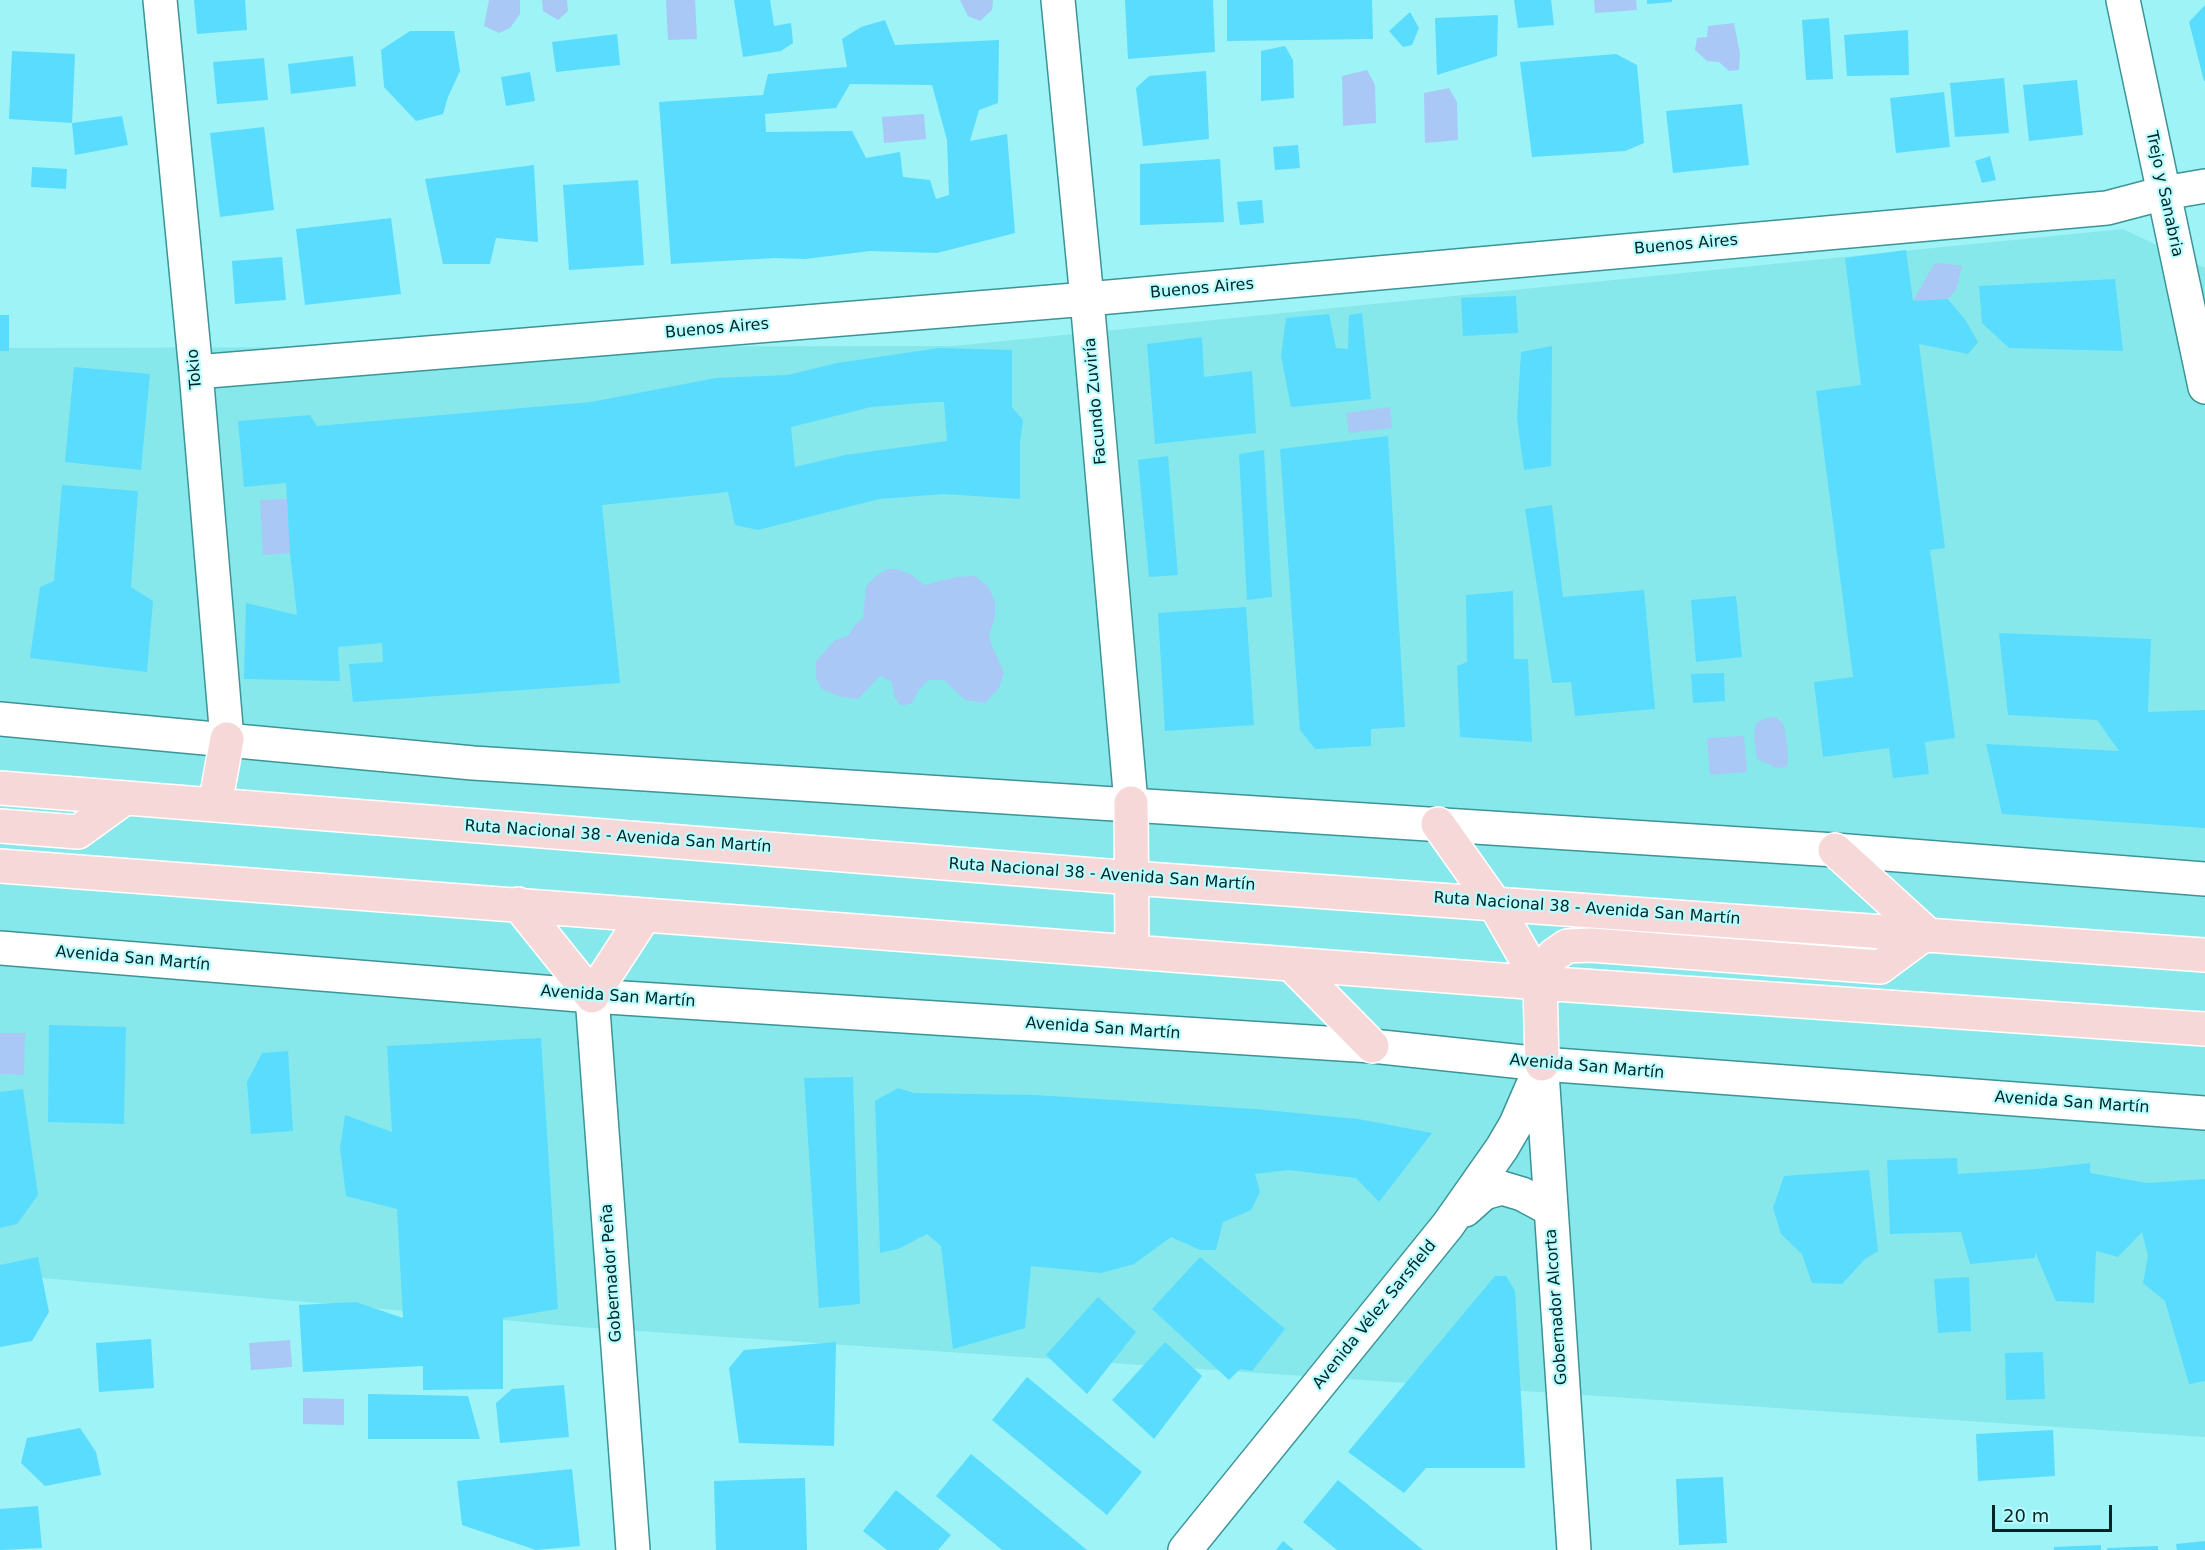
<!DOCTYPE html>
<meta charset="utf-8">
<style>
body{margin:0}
#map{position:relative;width:2205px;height:1550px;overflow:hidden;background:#9df3f5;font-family:"DejaVu Sans",sans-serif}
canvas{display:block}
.scale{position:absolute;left:1992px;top:1505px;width:120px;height:27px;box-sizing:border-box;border:3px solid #002526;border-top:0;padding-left:8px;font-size:18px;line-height:21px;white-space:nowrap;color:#002526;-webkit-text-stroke:4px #bafdff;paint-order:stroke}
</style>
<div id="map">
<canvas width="2205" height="1550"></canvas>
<div class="scale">20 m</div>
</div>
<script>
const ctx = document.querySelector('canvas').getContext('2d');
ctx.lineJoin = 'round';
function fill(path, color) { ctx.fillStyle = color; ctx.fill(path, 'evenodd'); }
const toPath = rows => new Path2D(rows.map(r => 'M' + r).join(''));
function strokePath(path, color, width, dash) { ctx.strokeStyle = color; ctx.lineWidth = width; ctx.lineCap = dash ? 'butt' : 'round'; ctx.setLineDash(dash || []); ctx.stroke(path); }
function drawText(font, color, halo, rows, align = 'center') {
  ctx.font = font + ' "DejaVu Sans",sans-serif'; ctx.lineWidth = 4.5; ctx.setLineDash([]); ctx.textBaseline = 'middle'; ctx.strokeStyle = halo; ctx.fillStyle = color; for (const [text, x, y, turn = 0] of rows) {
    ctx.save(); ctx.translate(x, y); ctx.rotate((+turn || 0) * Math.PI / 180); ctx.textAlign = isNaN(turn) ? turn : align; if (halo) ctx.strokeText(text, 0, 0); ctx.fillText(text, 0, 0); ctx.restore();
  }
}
fill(toPath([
 [2123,229,2205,268,2205,1437,579,1327,0,1274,0,348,954,346]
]), '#86e8eb');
fill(toPath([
 [489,0,520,0,520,14,510,28,499,33,484,26],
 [542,0,567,0,568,11,558,20,543,11],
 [666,0,695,0,697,39,668,40],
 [960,0,993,0,992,10,980,21,968,16],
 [1594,0,1636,0,1637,10,1595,13],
 [1734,23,1740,54,1739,70,1729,71,1719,62,1707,61,1695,50,1697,38,1707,37,1708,26],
 [1367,70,1375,85,1376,123,1343,126,1342,76],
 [1449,88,1457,102,1458,140,1425,143,1424,93],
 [924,114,926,139,884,143,882,117],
 [1941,263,1962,266,1956,290,1948,299,1913,301,1934,264],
 [1390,407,1392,428,1349,433,1346,413],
 [287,499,290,553,263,555,260,500],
 [887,569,896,569,910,574,924,585,957,577,975,576,988,586,995,602,995,617,989,635,992,646,1004,673,999,688,985,703,965,700,944,680,928,680,919,690,912,703,901,706,894,696,892,682,880,676,858,699,841,697,822,689,816,678,816,661,835,640,848,636,855,625,863,618,866,586,875,577],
 [1776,717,1784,725,1788,754,1787,767,1777,768,1757,759,1754,736,1756,723,1766,718],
 [1744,736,1747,772,1710,775,1707,738],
 [0,1033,25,1033,24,1075,0,1074],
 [290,1340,292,1367,251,1370,249,1343],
 [303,1398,344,1399,344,1425,303,1424]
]), '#a9c8f6');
fill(toPath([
 [194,0,245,0,247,30,197,34],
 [734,0,770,0,774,26,791,23,793,43,781,51,743,57],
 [1125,0,1213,0,1215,52,1128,59],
 [1227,0,1372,0,1373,39,1227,41],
 [1514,0,1551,0,1554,25,1518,28],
 [1647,0,1672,0,1672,2,1647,4],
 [2205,5,2205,81,2204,81,2189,22],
 [1410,12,1419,28,1412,45,1403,47,1389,31],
 [1498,15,1497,56,1437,75,1435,18],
 [1829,18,1833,79,1806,80,1802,20],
 [885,20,895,45,999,40,998,103,979,110,970,141,1007,134,1015,233,937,253,870,251,805,259,775,258,671,264,659,102,763,95,768,74,847,67,842,39,861,27],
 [850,84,932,85,947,140,949,195,936,199,930,180,903,177,900,152,866,158,852,131,766,132,765,114,836,108],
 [1908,30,1909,75,1847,76,1844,35],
 [410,31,454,31,460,71,448,97,443,114,416,121,384,87,381,50],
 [617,34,620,65,556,72,552,42],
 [1285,46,1293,60,1294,98,1261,101,1261,51],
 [12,51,75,54,72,123,122,116,128,145,75,155,72,123,9,119],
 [1616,54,1637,65,1644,143,1625,151,1532,157,1520,62],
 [353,56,356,86,291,94,288,64],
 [264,58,268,100,217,104,213,62],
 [1206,71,1209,139,1143,146,1136,88,1149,76],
 [530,72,535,101,506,106,501,77],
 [2004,78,2009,133,1955,137,1950,83],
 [2077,80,2083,135,2029,141,2023,85],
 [1944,92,1950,147,1896,153,1890,98],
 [1742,104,1749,165,1673,173,1666,111],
 [264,127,274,210,220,217,210,133],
 [1298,145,1300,168,1275,170,1273,147],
 [1990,156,1996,180,1982,183,1975,161],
 [1220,159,1224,222,1140,225,1140,164],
 [534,165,538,242,496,238,490,264,443,264,425,179],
 [32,167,67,169,66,189,31,187],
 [638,180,644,265,569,270,563,185],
 [1262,200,1264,223,1240,225,1237,202],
 [391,218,401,294,305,305,296,229],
 [1906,250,1913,301,1948,299,1966,321,1978,342,1968,354,1919,344,1945,548,1930,550,1955,738,1925,742,1929,774,1893,778,1889,748,1823,757,1814,682,1853,677,1816,391,1861,385,1845,258],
 [282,257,286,300,235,304,232,261],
 [2115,279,2123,351,2009,348,1982,323,1979,286],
 [1516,296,1518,333,1463,336,1461,298],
 [1362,313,1371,399,1291,407,1281,356,1286,318,1329,314,1336,348,1348,349,1349,315],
 [0,315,9,315,9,351,0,351],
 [1202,337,1204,377,1252,371,1256,433,1155,444,1147,344],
 [1552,346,1551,466,1524,470,1517,419,1521,352],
 [939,348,1012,350,1012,407,1023,420,1020,442,1020,499,944,494,879,499,758,530,735,525,728,492,602,505,620,683,353,702,349,664,383,662,382,643,338,647,340,681,244,679,246,603,297,615,290,553,286,483,244,487,238,421,310,415,317,426,591,402,716,378,788,375,837,363],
 [935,402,944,402,947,441,845,455,795,467,791,427,871,407],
 [74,367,150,374,141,470,65,462],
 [1388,436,1405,727,1371,729,1371,746,1315,749,1300,730,1280,449],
 [1264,450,1272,597,1247,600,1239,454],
 [1168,456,1178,575,1149,577,1138,460],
 [62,485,138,491,131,587,153,601,147,672,30,658,40,587,54,581],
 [1552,505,1563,597,1644,590,1655,709,1575,716,1571,682,1552,683,1525,509],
 [1513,591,1514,659,1528,659,1532,742,1460,737,1457,666,1467,662,1466,595],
 [1736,596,1742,657,1696,662,1691,600],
 [1246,607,1254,725,1165,731,1158,613],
 [1999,633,2151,639,2148,712,2205,710,2205,828,2002,814,1986,744,2119,751,2097,720,2008,715],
 [1724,673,1725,701,1693,703,1691,674],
 [49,1025,126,1027,124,1124,48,1122],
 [541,1038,558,1309,503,1318,503,1389,423,1390,423,1366,303,1372,299,1305,356,1302,403,1318,397,1209,346,1196,340,1148,345,1115,392,1132,387,1046],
 [288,1051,293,1131,251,1134,247,1082,262,1053],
 [853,1077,860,1304,819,1308,804,1078],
 [898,1088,914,1093,1035,1095,1255,1109,1358,1119,1432,1133,1379,1202,1356,1178,1289,1170,1255,1174,1260,1192,1251,1210,1223,1222,1216,1250,1200,1250,1171,1237,1134,1264,1101,1273,1031,1266,1025,1328,953,1349,941,1246,927,1234,898,1249,880,1253,875,1101],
 [23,1089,38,1195,17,1224,0,1228,0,1092],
 [1957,1158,1958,1174,2037,1169,2090,1163,2090,1173,2147,1183,2205,1179,2205,1381,2189,1384,2165,1301,2143,1283,2148,1256,2142,1232,2118,1257,2096,1251,2094,1303,2056,1301,2035,1252,2035,1258,1970,1264,1961,1232,1890,1234,1887,1160],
 [1869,1170,1878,1251,1865,1259,1842,1284,1812,1283,1802,1254,1781,1234,1773,1208,1784,1176],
 [38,1257,49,1312,32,1341,0,1347,0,1265],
 [1200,1257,1285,1329,1252,1371,1240,1369,1229,1380,1152,1309],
 [1495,1276,1506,1276,1515,1291,1525,1468,1426,1468,1404,1493,1348,1452],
 [1969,1277,1971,1331,1938,1333,1934,1279],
 [1098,1297,1136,1332,1087,1394,1046,1355],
 [151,1339,154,1388,99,1392,96,1343],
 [836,1342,834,1446,739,1443,729,1368,744,1350],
 [1165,1342,1202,1376,1154,1439,1112,1400],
 [2043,1352,2045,1399,2006,1400,2005,1353],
 [1027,1377,1142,1472,1107,1515,992,1420],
 [564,1385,569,1437,500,1443,496,1403,512,1389],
 [368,1394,468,1396,480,1439,368,1439],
 [80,1428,96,1452,101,1475,45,1486,21,1463,27,1438],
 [2053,1430,2055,1476,1978,1481,1976,1434],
 [971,1454,1087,1550,1002,1550,936,1496],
 [572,1469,580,1546,536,1550,462,1525,457,1481],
 [1723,1477,1727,1543,1679,1545,1676,1479],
 [805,1478,807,1550,716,1550,714,1481],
 [1338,1480,1423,1550,1337,1550,1303,1522],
 [896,1490,951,1535,938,1550,887,1550,863,1531],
 [38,1506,42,1548,0,1550,0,1509],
 [1283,1541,1294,1550,1276,1550],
 [2205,1541,2205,1550,2177,1550,2176,1544],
 [2101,1545,2101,1550,2054,1550,2054,1547],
 [2158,1546,2158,1550,2107,1550,2107,1548]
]), '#5adcfe');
const minor = toPath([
 [160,0,196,372,227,739],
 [1058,0,1087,299,1131,803],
 [2123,0,2205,387],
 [196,372,1087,299,2107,208,2164,193,2205,186],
 [592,996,633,1550],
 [1542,1072,1574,1550],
 [1465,1210,1484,1193,1502,1188,1522,1194,1550,1209],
 [1185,1550,1448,1225,1502,1148,1516,1124,1542,1064]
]);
const secondary = toPath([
 [0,719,473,763,1835,850,2205,879],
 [0,948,592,996,1372,1046,1542,1064,2205,1113]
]);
const primary = toPath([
 [0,788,1133,878,2205,955],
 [1131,803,1132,951],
 [215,805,227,739],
 [1438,824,1494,903,1540,983],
 [0,826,78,832,125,798],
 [1835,850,1926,933],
 [0,866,1540,983,2205,1029],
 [518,904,592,996,644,916],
 [1291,964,1372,1046],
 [1542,1064,1540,983,1547,963,1554,955,1567,946,1591,945,1880,967,1926,933]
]);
strokePath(minor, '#3c9496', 36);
strokePath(secondary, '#3c9496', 36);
strokePath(primary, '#fff', 36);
strokePath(minor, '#fff', 33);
strokePath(secondary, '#fff', 33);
strokePath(primary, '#f7d8d8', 33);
drawText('16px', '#002526', '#bafdff', [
 ["Trejo y Sanabria",2164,194,78],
 ["Buenos Aires",1686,245,-5],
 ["Buenos Aires",1202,289,-5],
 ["Buenos Aires",717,329,-5],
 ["Tokio",195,369,-95],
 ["Facundo Zuviría",1096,401,-95],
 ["Ruta Nacional 38 - Avenida San Martín",618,837,4],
 ["Ruta Nacional 38 - Avenida San Martín",1102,875,4],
 ["Ruta Nacional 38 - Avenida San Martín",1587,909,4],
 ["Avenida San Martín",133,959,5],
 ["Avenida San Martín",618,997,4],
 ["Avenida San Martín",1103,1029,4],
 ["Avenida San Martín",1587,1067,5],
 ["Avenida San Martín",2072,1103,4],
 ["Gobernador Peña",612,1273,-94],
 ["Gobernador Alcorta",1557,1307,-94],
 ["Avenida Vélez Sarsfield",1375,1315,-51]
]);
</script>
